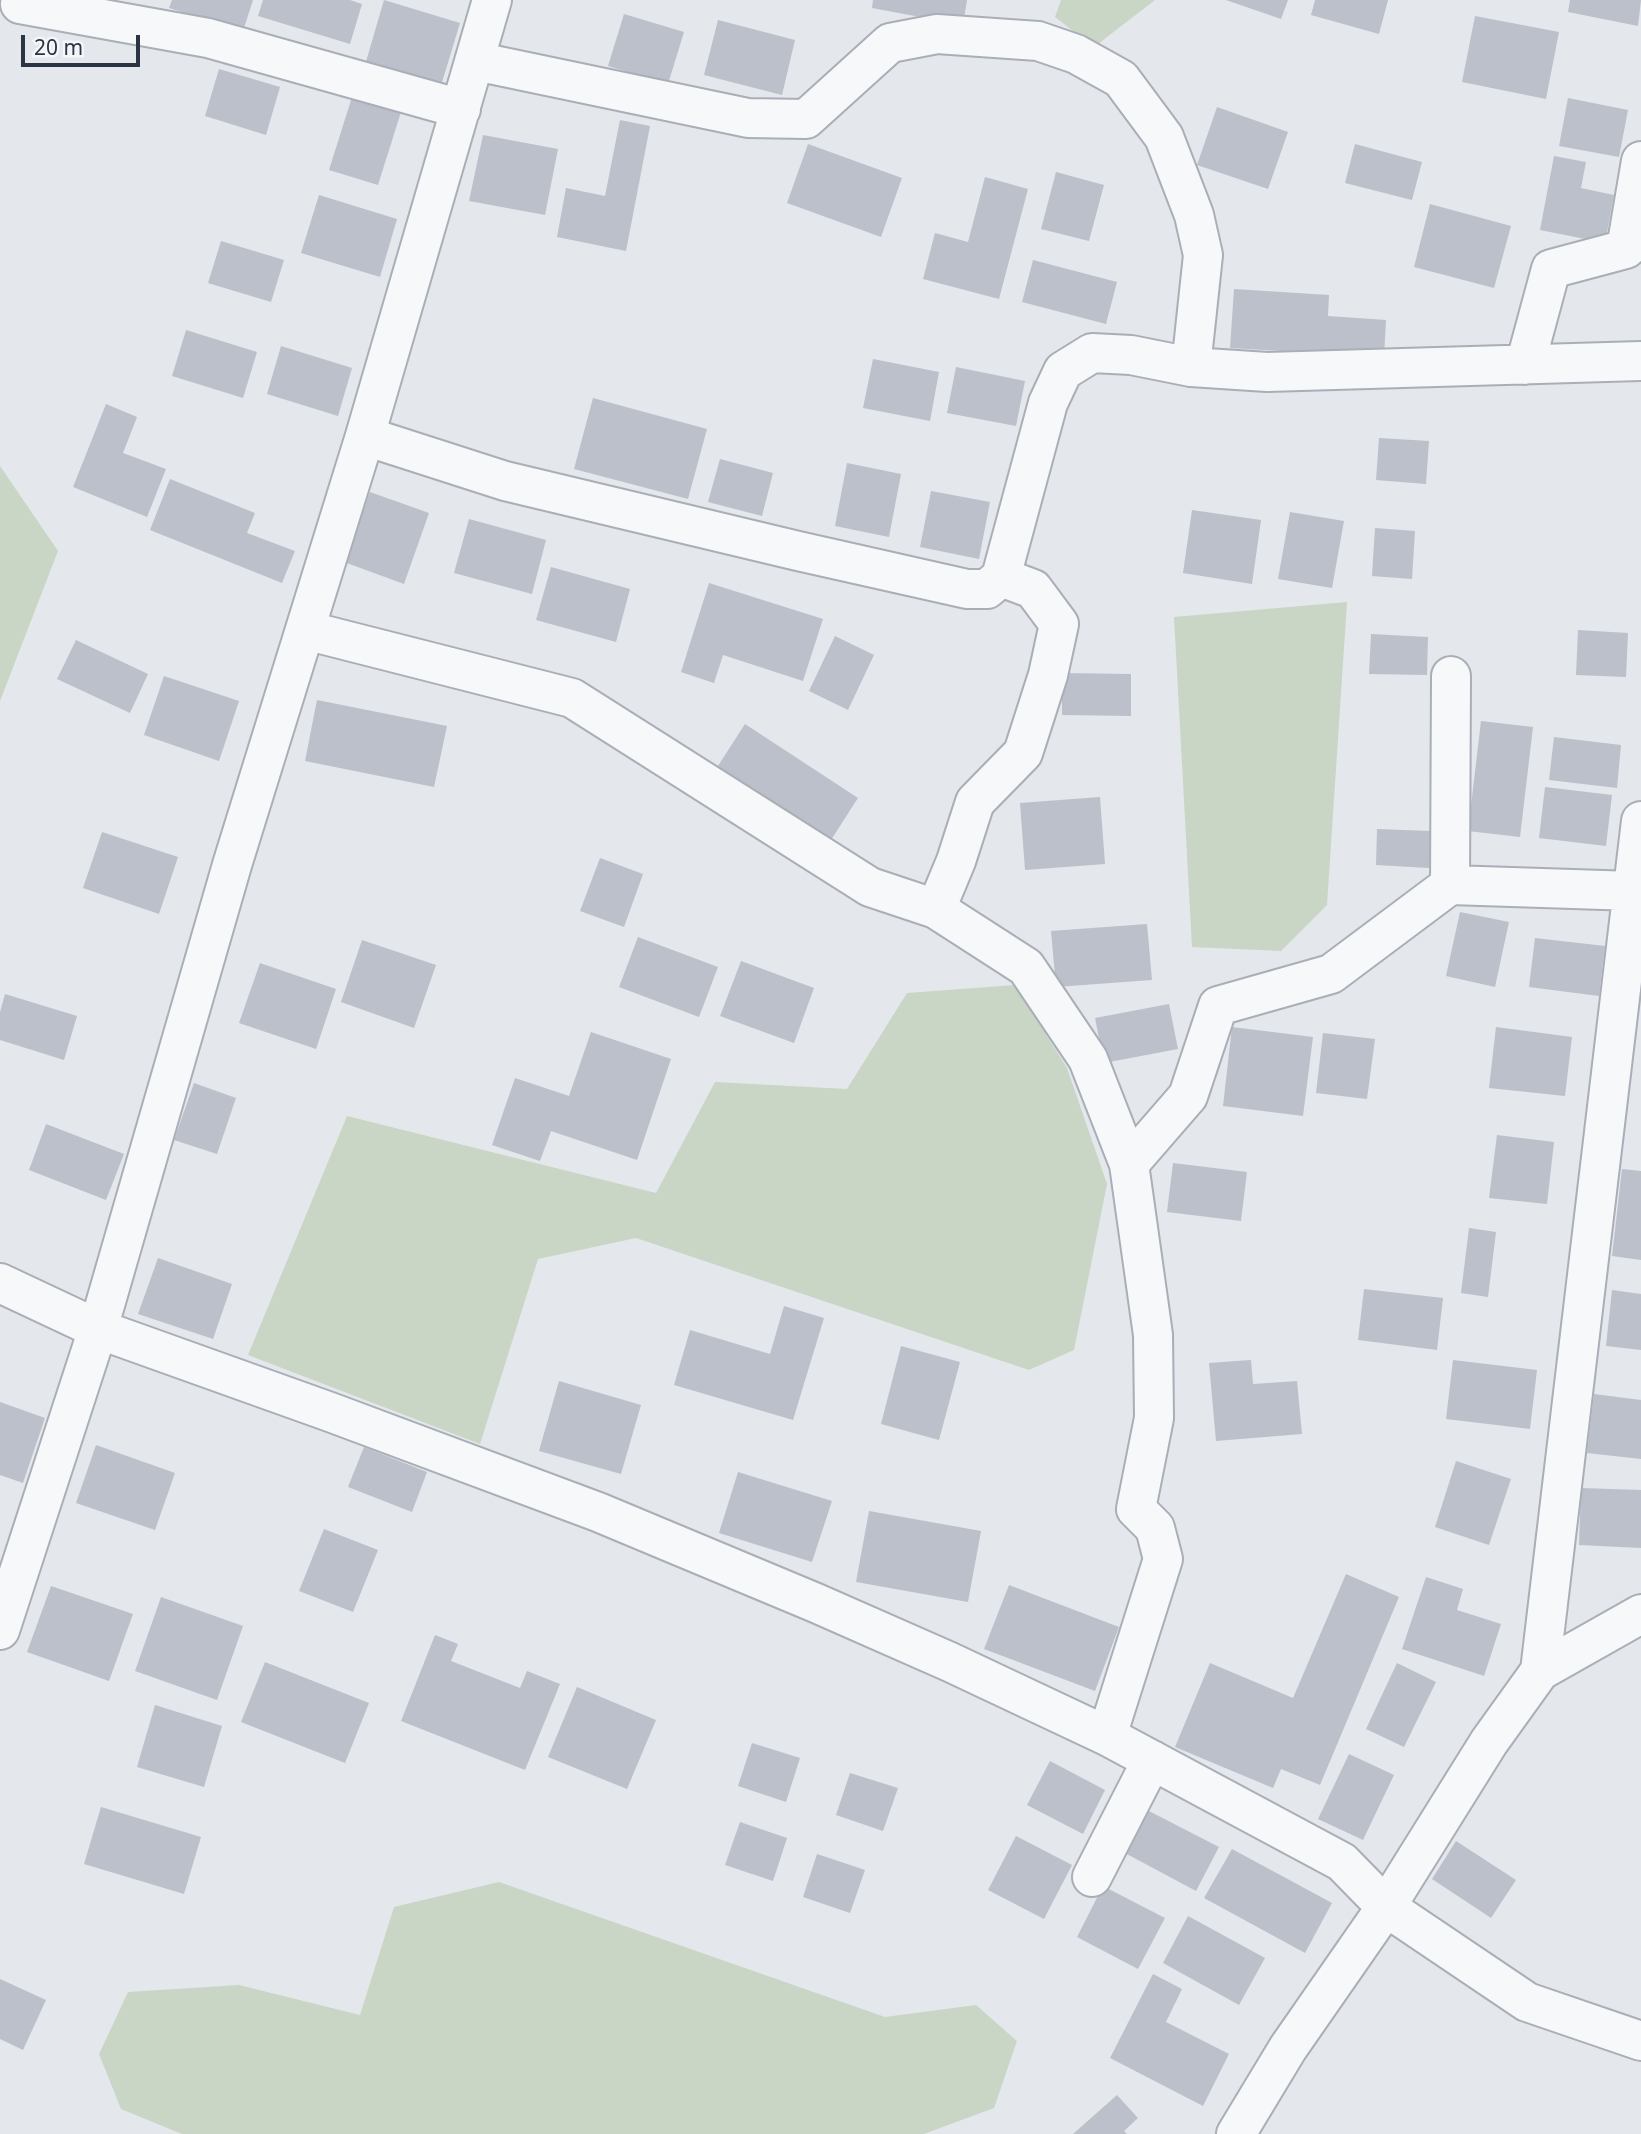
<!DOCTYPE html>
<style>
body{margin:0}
#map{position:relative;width:1641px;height:2134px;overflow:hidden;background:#e4e7ec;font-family:"Noto Sans",sans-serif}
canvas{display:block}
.scale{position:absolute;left:21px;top:35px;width:119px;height:32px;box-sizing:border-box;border:4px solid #2b3445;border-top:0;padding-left:9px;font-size:21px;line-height:24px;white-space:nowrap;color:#2b3445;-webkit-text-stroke:5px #f4f6f9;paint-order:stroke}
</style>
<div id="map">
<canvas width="1641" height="2134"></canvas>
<div class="scale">20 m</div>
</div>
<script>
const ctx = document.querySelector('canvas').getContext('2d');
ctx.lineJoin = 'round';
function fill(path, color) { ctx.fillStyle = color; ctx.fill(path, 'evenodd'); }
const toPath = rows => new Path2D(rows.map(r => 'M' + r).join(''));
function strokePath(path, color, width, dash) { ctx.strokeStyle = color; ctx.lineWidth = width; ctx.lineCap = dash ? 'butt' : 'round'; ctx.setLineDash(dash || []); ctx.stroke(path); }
fill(toPath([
 [1061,0,1155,0,1094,47,1055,17],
 [0,466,58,551,0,701],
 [1347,602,1327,905,1281,951,1192,947,1174,617],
 [1015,985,1067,1068,1107,1184,1074,1350,1029,1370,636,1238,538,1259,480,1444,248,1355,347,1116,656,1193,715,1082,847,1089,907,993],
 [499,1882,885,2017,976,2005,1017,2041,994,2108,924,2134,182,2134,121,2109,99,2054,128,1992,239,1985,360,2015,394,1907]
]), '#c9d6c5');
fill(toPath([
 [172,0,253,0,243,31,169,8],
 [263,0,350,0,362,4,350,44,258,16],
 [384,0,460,23,440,89,365,65],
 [873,0,967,0,963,25,872,8],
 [1226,0,1288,0,1281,19],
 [1315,0,1388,0,1379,34,1311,15],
 [1570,0,1641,0,1638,26,1568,12],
 [624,14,684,32,668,84,608,66],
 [1475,16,1559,32,1546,99,1462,82],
 [718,20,795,40,782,95,704,75],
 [219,69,280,87,266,135,205,116],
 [352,97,401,112,378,185,329,170],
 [1568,98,1628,110,1619,157,1559,146],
 [1217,107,1288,132,1268,189,1197,165],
 [620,120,650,126,626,251,557,237,566,188,605,196],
 [483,135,558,149,545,215,469,201],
 [808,144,902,178,881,237,787,203],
 [1355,144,1422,162,1412,200,1345,183],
 [1554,156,1586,162,1581,188,1614,195,1605,243,1540,230],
 [1056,172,1104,185,1089,241,1041,229],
 [985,177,1028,189,999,299,923,279,935,233,968,242],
 [319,195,397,219,380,277,301,253],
 [1430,204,1511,226,1494,288,1414,267],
 [221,241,284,260,271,302,208,283],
 [1033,260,1117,282,1106,324,1022,302],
 [1234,289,1329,295,1328,316,1386,320,1384,357,1230,348],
 [186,330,257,352,243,398,172,376],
 [281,346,352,368,338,416,267,394],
 [873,359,939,372,930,421,863,408],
 [956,367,1025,381,1016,426,947,413],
 [593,398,707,429,688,499,574,469],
 [106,404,137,417,123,453,166,469,147,517,73,487],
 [1379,438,1429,441,1426,484,1376,480],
 [720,459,773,473,762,516,708,502],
 [847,463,901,474,889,537,835,526],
 [170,479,255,513,247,533,295,551,282,583,150,530],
 [931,491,990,502,979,559,920,547],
 [370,492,429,513,404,584,344,562],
 [1192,510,1261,520,1252,584,1183,573],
 [1290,512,1344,521,1332,588,1278,579],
 [469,519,546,540,532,594,454,573],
 [1375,528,1415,531,1412,579,1372,576],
 [551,567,630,589,616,642,536,620],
 [709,583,823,619,803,681,723,655,714,683,681,672],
 [1578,630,1628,633,1626,677,1576,675],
 [1371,634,1428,637,1427,675,1369,674],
 [835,636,874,655,848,710,809,691],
 [76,640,148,674,130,713,57,679],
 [1062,673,1131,674,1131,716,1062,715],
 [164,676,239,701,219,761,144,735],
 [317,700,447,726,434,787,305,761],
 [1481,721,1533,727,1520,837,1468,831],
 [745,724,858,798,829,843,716,769],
 [1554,737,1621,745,1617,788,1549,780],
 [1545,787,1612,795,1606,846,1539,838],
 [1100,797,1105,864,1025,870,1020,803],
 [1377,829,1430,831,1429,868,1376,865],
 [102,832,178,857,159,914,83,888],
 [600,858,643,874,624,927,580,911],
 [1460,912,1509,922,1495,987,1446,976],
 [1147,924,1152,980,1056,987,1051,931],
 [638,937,718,967,699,1017,619,987],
 [1535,938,1605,946,1599,996,1529,987],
 [362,940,436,965,414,1028,341,1002],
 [741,961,814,988,794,1043,720,1016],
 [260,963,336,989,316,1049,239,1023],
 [5,994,77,1016,64,1060,0,1040,0,1012],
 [1169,1004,1178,1049,1104,1063,1095,1018],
 [1232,1027,1313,1037,1303,1116,1223,1106],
 [1496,1027,1572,1037,1565,1096,1489,1088],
 [591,1032,671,1059,637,1160,551,1131,540,1161,492,1145,515,1078,569,1096],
 [1323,1033,1375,1039,1367,1099,1316,1093],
 [194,1083,236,1098,217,1154,174,1140],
 [46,1124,124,1154,106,1200,29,1170],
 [1497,1135,1554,1142,1547,1204,1489,1198],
 [1173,1163,1247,1172,1241,1221,1167,1212],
 [1622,1169,1641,1171,1641,1260,1612,1256],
 [1469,1228,1496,1232,1488,1297,1461,1293],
 [158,1258,232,1284,213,1339,138,1314],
 [1364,1289,1443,1298,1437,1350,1358,1340],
 [1612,1290,1641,1294,1641,1350,1606,1346],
 [784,1306,824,1318,793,1420,674,1385,690,1330,770,1354],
 [901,1346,960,1362,939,1440,881,1424],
 [1251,1360,1253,1384,1297,1381,1302,1434,1216,1441,1209,1363],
 [1453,1360,1537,1370,1530,1429,1446,1419],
 [559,1381,641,1405,621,1474,539,1451],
 [1594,1394,1641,1400,1641,1459,1587,1453],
 [0,1402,45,1418,23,1483,0,1475],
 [96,1445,175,1473,155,1530,76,1503],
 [364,1447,427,1472,412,1512,348,1487],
 [1456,1461,1511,1479,1489,1545,1435,1527],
 [738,1472,832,1501,812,1562,719,1533],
 [1581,1488,1641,1490,1641,1548,1579,1545],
 [869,1511,981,1531,968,1602,856,1582],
 [324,1529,378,1550,353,1612,299,1591],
 [1346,1574,1399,1597,1320,1785,1281,1769,1273,1788,1175,1747,1210,1663,1293,1698],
 [1426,1577,1463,1589,1457,1610,1501,1624,1484,1676,1402,1649],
 [1009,1585,1119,1627,1095,1691,984,1649],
 [51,1586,133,1614,109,1681,27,1652],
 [161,1597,243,1626,217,1700,135,1671],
 [435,1635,458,1644,451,1661,520,1688,527,1671,560,1684,525,1770,401,1721],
 [265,1662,369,1703,345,1763,241,1722],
 [1397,1663,1436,1682,1404,1747,1366,1729],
 [577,1687,656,1720,627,1789,548,1757],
 [155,1705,222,1726,204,1787,137,1767],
 [752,1743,800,1758,786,1802,738,1786],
 [1349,1754,1394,1775,1363,1840,1318,1819],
 [1050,1761,1105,1790,1083,1834,1027,1805],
 [850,1773,898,1788,883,1831,836,1815],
 [101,1807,201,1837,184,1894,84,1864],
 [1145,1809,1219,1847,1196,1891,1123,1852],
 [740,1822,787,1838,773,1881,725,1865],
 [1016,1836,1072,1865,1044,1919,988,1890],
 [1456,1841,1516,1880,1491,1918,1432,1879],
 [1232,1849,1332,1903,1305,1953,1204,1898],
 [817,1854,865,1870,850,1913,803,1897],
 [1103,1886,1165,1918,1138,1969,1077,1937],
 [1188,1916,1265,1958,1239,2005,1163,1963],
 [1153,1974,1182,1989,1166,2022,1229,2054,1203,2106,1110,2058],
 [0,1979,46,2000,23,2050,0,2039],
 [1117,2095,1138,2118,1124,2131,1127,2134,1073,2134]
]), '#bbc0ca');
const street = toPath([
 [20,4,208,38,461,109],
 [475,61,748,118,806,119,890,43,937,34,1038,41,1076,54,1121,79,1164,137,1194,215,1203,255,1191,367],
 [1525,365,1551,269,1626,249,1641,161],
 [365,436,505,481,798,551,967,589,987,589,1001,577,1048,403,1063,371,1092,353,1131,355,1191,367,1267,372,1641,361],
 [305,630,572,698,870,887,936,909,1026,967,1088,1059,1129,1164,1153,1335,1154,1418,1136,1509,1155,1528,1163,1559,1107,1736],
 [1450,885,1451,676],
 [936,909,956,861,975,802,1023,753,1048,675,1059,624,1033,589,1001,577],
 [1129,1164,1188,1096,1218,1006,1331,974,1450,885,1634,891],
 [0,1283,98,1329,330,1412,598,1512,816,1603,950,1662,1107,1736,1342,1862,1386,1907,1527,2002,1641,2041],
 [0,1630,98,1329,232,865,365,436,492,0],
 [1540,1671,1641,1614],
 [1092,1877,1152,1760],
 [1236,2134,1288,2048,1386,1907,1489,1742,1540,1671,1641,821]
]);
strokePath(street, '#a9aeb7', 42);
strokePath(street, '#f7f8fa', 38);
</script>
